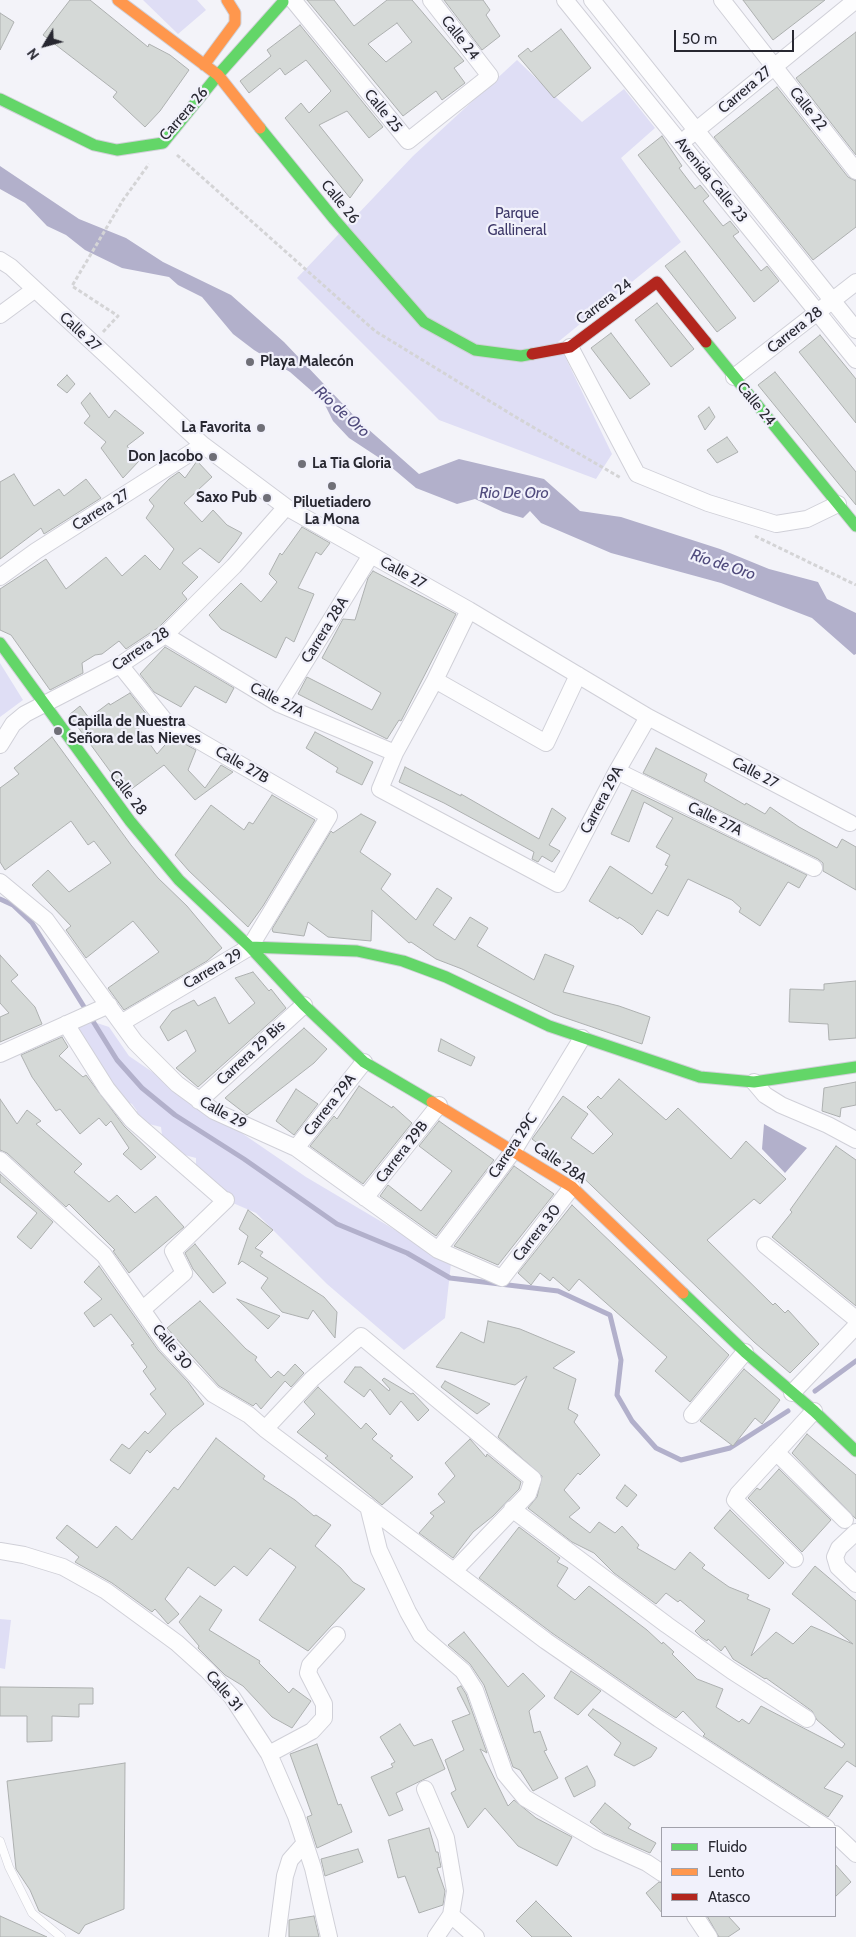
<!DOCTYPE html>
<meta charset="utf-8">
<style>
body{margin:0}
#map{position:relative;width:856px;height:1937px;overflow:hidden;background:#f3f3f9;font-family:Cabin,sans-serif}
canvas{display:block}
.legend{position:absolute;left:661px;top:1827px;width:175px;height:90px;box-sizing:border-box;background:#f1f1fb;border:1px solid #a1a1aa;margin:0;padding:6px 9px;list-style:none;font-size:15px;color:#282831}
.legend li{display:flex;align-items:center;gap:10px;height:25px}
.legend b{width:25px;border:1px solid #a1a1aa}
.north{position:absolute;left:20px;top:20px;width:50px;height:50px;-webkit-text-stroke:4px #f1f1fb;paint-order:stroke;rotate:233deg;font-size:14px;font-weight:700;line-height:20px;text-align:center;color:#282831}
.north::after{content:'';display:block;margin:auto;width:18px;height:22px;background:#282831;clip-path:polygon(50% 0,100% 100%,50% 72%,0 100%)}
.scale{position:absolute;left:674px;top:30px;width:120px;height:22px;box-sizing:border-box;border:2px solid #282831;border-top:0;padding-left:6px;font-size:15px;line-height:18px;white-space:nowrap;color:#282831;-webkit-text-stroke:4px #f1f1fb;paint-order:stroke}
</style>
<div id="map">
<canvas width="856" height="1937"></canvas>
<ul class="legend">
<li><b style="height:6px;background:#63d668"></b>Fluido</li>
<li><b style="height:6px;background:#ff974d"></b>Lento</li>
<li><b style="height:6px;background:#b3261e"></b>Atasco</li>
</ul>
<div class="north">N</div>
<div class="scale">50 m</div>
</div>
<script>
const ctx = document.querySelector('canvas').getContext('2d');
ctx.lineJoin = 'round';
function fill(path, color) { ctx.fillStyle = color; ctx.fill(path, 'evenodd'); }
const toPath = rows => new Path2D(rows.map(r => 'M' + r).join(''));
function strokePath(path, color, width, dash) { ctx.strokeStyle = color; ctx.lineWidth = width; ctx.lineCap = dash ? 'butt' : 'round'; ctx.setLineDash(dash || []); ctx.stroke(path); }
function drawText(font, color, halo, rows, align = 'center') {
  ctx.font = font + ' Cabin,sans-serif'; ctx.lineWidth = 4.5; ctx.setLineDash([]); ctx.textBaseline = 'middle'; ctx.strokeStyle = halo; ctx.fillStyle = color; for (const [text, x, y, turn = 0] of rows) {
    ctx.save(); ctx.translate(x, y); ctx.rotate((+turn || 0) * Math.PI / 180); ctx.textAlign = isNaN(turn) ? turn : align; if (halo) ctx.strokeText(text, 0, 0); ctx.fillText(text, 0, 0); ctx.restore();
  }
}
fill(toPath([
 [143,0,197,0,206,10,178,34],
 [517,60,582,122,624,89,655,128,621,158,681,242,558,342,612,454,596,479,439,420,297,278,413,156],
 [0,663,23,700,0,717],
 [88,1020,109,1027,129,1056,306,1177,451,1263,445,1318,404,1350,327,1284,256,1213,226,1200,196,1170,196,1158,173,1152,170,1141,163,1143,161,1127,141,1122,131,1115,137,1111,132,1104,116,1097,75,1029],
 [0,1619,11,1620,5,1669,0,1668]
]), '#dfdef5');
fill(toPath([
 [0,166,79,219,126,238,163,262,231,295,284,342,359,421,419,474,459,459,544,479,580,511,621,517,720,549,769,569,818,582,827,599,856,613,856,654,854,655,812,618,721,583,611,553,541,523,530,511,523,518,503,512,475,499,457,504,416,488,384,461,349,438,333,421,323,401,290,372,254,350,233,334,202,297,178,285,169,277,122,268,85,250,66,235,47,226,25,203,0,189],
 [764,1124,807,1148,785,1173,762,1149]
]), '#b2b0cb');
strokePath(toPath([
 [0,899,13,905,32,923,117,1060,142,1088,175,1115,244,1159,337,1224,407,1253,450,1278,558,1291,610,1315,621,1360,617,1395,632,1421,656,1448,681,1460,730,1448,788,1411],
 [815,1391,856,1361]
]), '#b2b0cb', 5);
const building = toPath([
 [70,0,90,0,148,47,149,44,170,55,189,70,160,111,145,127,113,97,117,92,43,35,70,0],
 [307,0,334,0,354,26,387,0,412,0,464,61,454,68,465,83,442,100,436,91,403,116,307,0],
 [397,23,412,42,386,62,368,44,397,23],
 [444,0,483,0,490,10,486,15,500,36,482,50,444,0],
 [743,0,825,0,773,40,743,0],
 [0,13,14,22,0,50,0,13],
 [300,25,383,127,369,138,347,111,319,125,363,180,350,198,285,118,301,103,309,113,331,91,306,60,285,75,280,68,249,93,240,81,271,56,267,50,300,25],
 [561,29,591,68,554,98,518,56,528,48,531,52,561,29],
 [856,32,856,155,796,78,856,32],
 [777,87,848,177,856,181,856,227,813,260,714,137,777,87],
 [662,136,682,166,679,168,695,189,700,185,709,196,703,201,723,226,730,221,739,232,733,236,761,271,767,266,779,281,754,302,638,155,662,136],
 [685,251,736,318,717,332,665,266,685,251],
 [657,303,694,349,671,367,635,320,657,303],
 [611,333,650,384,630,399,591,348,611,333],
 [820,335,856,379,856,423,799,352,820,335],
 [775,372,856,472,856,505,758,385,775,372],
 [67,375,75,384,67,393,57,385,67,375],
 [90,393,109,418,115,410,144,433,127,446,139,461,123,478,101,448,106,442,84,423,90,416,81,403,90,393],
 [709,407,715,417,705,430,698,416,709,407],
 [727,437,738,452,717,463,707,450,727,437],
 [197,461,212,477,184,503,202,522,213,510,227,525,242,533,236,542,219,563,200,548,182,563,198,577,182,593,187,599,159,627,126,649,119,641,102,654,95,655,82,663,83,673,50,690,11,635,0,630,0,589,46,559,66,589,106,557,122,576,145,555,160,570,174,549,146,518,154,506,149,500,169,479,179,472,185,478,197,461],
 [14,474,34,506,59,489,64,496,86,479,101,498,44,534,41,528,0,559,0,482,14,474],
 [302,527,330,543,321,555,316,552,298,588,314,594,294,642,286,637,276,658,221,629,209,615,241,583,261,602,277,582,269,574,280,553,282,555,302,527],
 [373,571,456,614,401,721,399,720,387,739,298,694,307,677,372,710,381,693,322,658,343,619,355,620,368,578,373,571],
 [165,647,234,688,226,703,195,686,181,707,154,692,140,674,165,647],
 [130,693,147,715,146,720,137,726,157,754,172,737,196,750,188,770,205,788,221,765,233,772,195,800,164,765,126,793,69,715,80,706,89,718,109,703,110,705,130,693],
 [315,732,373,762,362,785,336,772,338,768,306,748,315,732],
 [52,737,131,845,158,878,187,906,222,948,207,961,124,1010,108,988,159,952,133,921,86,958,66,930,71,926,32,885,48,870,69,892,111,863,94,841,88,845,71,821,5,870,0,862,0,788,19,774,14,768,52,737],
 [656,748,707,774,704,781,745,805,746,803,765,814,770,807,799,827,837,848,842,839,856,847,856,890,823,871,823,863,818,859,643,773,656,748],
 [405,767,461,796,461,794,539,839,552,808,566,818,549,845,560,851,552,862,542,856,538,862,532,859,534,852,444,803,399,782,405,767],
 [632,790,807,875,805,878,799,888,788,882,760,926,739,912,741,908,732,900,688,879,668,916,657,910,642,935,633,926,619,917,618,919,589,901,610,866,652,894,668,866,665,865,670,855,656,847,673,818,644,802,629,842,611,834,632,790],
 [272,795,315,820,263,906,248,927,189,871,175,855,211,805,244,830,249,822,253,824,272,795],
 [361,814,376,822,360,852,391,874,381,889,416,920,437,888,452,898,433,925,455,940,470,917,488,928,477,946,534,980,545,954,574,966,563,992,619,1006,650,1017,642,1044,554,1014,462,969,436,959,411,942,409,943,372,910,371,941,328,937,308,922,304,936,273,932,272,929,331,831,333,833,361,814],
 [0,955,18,975,11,981,35,1007,42,1024,0,1042,0,1017,9,1013,0,1003,0,955],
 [253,972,269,991,271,989,286,1008,198,1087,176,1068,196,1051,186,1030,168,1041,160,1027,172,1011,194,1000,198,1006,215,997,229,1024,255,1003,235,978,253,972],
 [856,981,856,1038,829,1040,828,1024,789,1022,790,989,824,990,824,984,856,981],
 [304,1028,327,1049,314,1063,247,1115,225,1098,304,1028],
 [62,1037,68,1047,59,1056,83,1077,86,1075,124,1126,156,1157,141,1170,123,1154,129,1148,111,1121,106,1126,99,1118,80,1134,60,1109,56,1111,32,1077,21,1055,62,1037],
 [441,1039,475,1057,471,1066,438,1051,441,1039],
 [619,1079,666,1120,678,1108,731,1159,746,1141,786,1179,760,1204,754,1199,707,1240,773,1305,775,1303,785,1313,788,1310,819,1344,790,1373,754,1342,566,1161,564,1163,532,1139,563,1096,588,1114,571,1138,593,1154,613,1134,587,1107,598,1096,601,1099,619,1079],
 [856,1082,856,1105,841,1108,840,1117,822,1111,824,1088,856,1082],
 [359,1086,392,1108,393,1106,412,1123,363,1184,310,1146,334,1116,337,1119,359,1086],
 [296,1089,318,1104,294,1135,276,1121,296,1089],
 [0,1099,17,1124,27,1110,41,1121,36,1124,82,1164,74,1172,109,1202,117,1195,135,1213,156,1196,184,1227,129,1273,113,1251,115,1250,69,1204,66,1207,7,1153,0,1150,0,1099],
 [439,1121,494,1160,436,1236,380,1196,388,1185,421,1211,452,1171,419,1146,439,1121],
 [836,1146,856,1160,856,1306,772,1237,792,1212,790,1210,836,1146],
 [514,1166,554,1194,498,1265,454,1246,514,1166],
 [0,1174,53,1222,31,1249,17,1237,37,1213,0,1182,0,1174],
 [572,1205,729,1355,690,1402,655,1371,667,1357,579,1279,569,1291,553,1277,550,1281,540,1273,531,1285,518,1273,572,1205],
 [248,1210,273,1230,255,1248,263,1252,260,1256,324,1297,337,1312,335,1338,313,1310,308,1319,282,1312,261,1288,268,1278,242,1261,238,1265,248,1236,239,1229,248,1210],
 [195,1244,226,1283,213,1293,193,1269,185,1253,195,1244],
 [99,1266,158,1350,188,1382,204,1404,173,1429,150,1453,147,1450,130,1474,110,1460,122,1444,129,1449,145,1431,148,1434,166,1414,150,1394,156,1389,143,1371,147,1367,131,1345,134,1344,111,1314,94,1327,84,1313,102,1299,84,1282,99,1266],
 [237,1299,280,1316,268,1329,237,1299],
 [200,1301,246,1349,257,1357,255,1360,271,1378,278,1371,284,1376,295,1364,304,1373,291,1387,285,1381,261,1409,256,1403,253,1406,219,1386,167,1328,200,1301],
 [488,1321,520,1329,575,1352,553,1368,576,1379,568,1409,578,1415,574,1422,600,1455,580,1475,578,1473,564,1490,580,1508,569,1517,590,1533,599,1522,615,1533,622,1526,639,1545,637,1548,675,1570,690,1552,705,1565,702,1568,729,1587,749,1595,747,1599,770,1609,751,1656,776,1632,793,1644,811,1626,853,1644,792,1594,815,1566,856,1601,856,1767,847,1761,824,1788,843,1796,828,1817,703,1736,705,1734,683,1711,676,1718,665,1711,552,1633,479,1578,519,1527,560,1558,557,1562,568,1568,557,1586,575,1600,589,1586,647,1630,662,1644,663,1642,674,1652,672,1654,697,1679,723,1689,716,1707,739,1722,742,1719,749,1724,761,1706,842,1748,845,1744,817,1720,812,1711,766,1678,765,1679,733,1659,725,1646,721,1651,708,1639,707,1641,701,1637,695,1631,705,1621,680,1600,678,1602,666,1593,656,1604,614,1573,594,1553,572,1542,528,1508,537,1497,542,1476,498,1437,527,1376,515,1385,436,1367,461,1332,484,1343,488,1321],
 [355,1367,361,1367,389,1391,390,1389,382,1380,384,1378,411,1394,413,1393,429,1410,418,1421,401,1401,390,1415,370,1389,364,1397,344,1382,355,1367],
 [744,1369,780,1400,762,1424,755,1418,733,1446,700,1421,744,1369],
 [445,1381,490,1404,477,1414,441,1387,445,1381],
 [318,1387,361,1429,366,1423,377,1434,372,1439,393,1456,390,1458,413,1477,382,1505,325,1458,328,1456,297,1432,315,1414,304,1402,318,1387],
 [807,1434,856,1475,856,1519,792,1453,807,1434],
 [216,1438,265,1476,263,1479,295,1500,314,1516,316,1515,331,1525,315,1546,341,1568,353,1582,365,1589,308,1651,259,1620,296,1567,270,1548,247,1576,234,1566,215,1586,188,1567,165,1599,179,1614,168,1624,155,1609,152,1612,112,1583,75,1562,79,1557,56,1538,67,1525,97,1548,116,1526,132,1540,174,1487,178,1490,216,1438],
 [470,1439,486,1457,487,1454,521,1482,519,1489,493,1516,473,1532,453,1558,419,1533,434,1516,430,1513,445,1502,438,1494,455,1476,445,1463,470,1439],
 [779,1469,831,1520,802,1552,748,1498,757,1488,760,1490,779,1469],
 [625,1485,637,1495,627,1507,616,1498,625,1485],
 [730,1510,784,1563,769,1579,714,1528,730,1510],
 [200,1596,222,1610,209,1630,260,1661,259,1663,289,1693,293,1688,311,1701,292,1728,272,1717,243,1686,225,1675,198,1648,199,1646,179,1622,200,1596],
 [464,1632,508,1687,523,1673,545,1696,529,1711,534,1733,540,1731,547,1750,544,1751,558,1778,533,1791,520,1770,513,1767,484,1685,470,1664,448,1645,464,1632],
 [571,1671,601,1691,578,1715,554,1698,571,1671],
 [461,1686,466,1694,487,1753,480,1749,508,1806,514,1800,536,1818,572,1837,557,1866,518,1846,485,1808,468,1828,451,1793,456,1790,445,1760,464,1750,452,1721,470,1714,457,1688,461,1686],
 [0,1687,93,1688,93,1704,79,1704,79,1717,52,1716,52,1741,27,1742,27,1716,0,1716,0,1687],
 [593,1709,657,1748,651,1757,634,1766,614,1755,621,1743,588,1715,593,1709],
 [400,1724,414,1746,432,1739,445,1769,396,1793,403,1810,389,1816,371,1777,393,1767,391,1764,395,1762,380,1737,400,1724],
 [317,1744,338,1805,341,1804,352,1832,317,1848,307,1817,312,1815,290,1754,317,1744],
 [125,1763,124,1909,85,1925,79,1934,39,1911,30,1890,16,1869,7,1781,125,1763],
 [587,1766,595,1781,595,1786,574,1797,565,1778,587,1766],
 [605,1803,631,1824,628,1828,656,1843,650,1853,604,1833,590,1822,605,1803],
 [429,1828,436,1852,438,1852,441,1867,437,1868,445,1891,443,1905,419,1913,405,1876,398,1878,388,1840,429,1828],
 [358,1849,363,1862,325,1876,321,1859,358,1849],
 [835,1864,851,1882,835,1897,835,1864],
 [659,1882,662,1883,662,1913,646,1893,659,1882],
 [536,1901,572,1937,532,1937,516,1921,536,1901],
 [0,1916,47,1937,0,1937,0,1916],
 [314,1916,319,1937,289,1937,289,1920,314,1916],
 [707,1916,728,1916,740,1929,728,1937,719,1937,707,1916]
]);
fill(building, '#d5d9d7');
strokePath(building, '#adb0b0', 1);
const lane = toPath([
 [0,1841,9,1867,32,1913,61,1937]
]);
const street = toPath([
 [293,0,408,141,490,76,431,0],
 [565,0,856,360],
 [592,0,856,330],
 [722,0,856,171],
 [688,137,856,0],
 [0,260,11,267,203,445,286,507,469,610,648,717,850,823],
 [0,315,34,290],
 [570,347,637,474,708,503,776,524,807,519,838,504],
 [734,377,856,282],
 [0,577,36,551,203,445],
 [469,610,435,680,395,753,380,789,558,884,617,771,648,717],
 [165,635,279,704,395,753],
 [120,665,165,721,329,816,250,947,121,1023],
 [435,680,546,743,578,675],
 [279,704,371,555],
 [0,745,13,724,25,714,120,665,165,635,234,566,286,507],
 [617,771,814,868],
 [0,882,46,920,135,1042,177,1084,214,1111,296,1148,438,1250,502,1278,572,1187],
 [66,1024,107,1089,132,1120,225,1201],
 [0,1054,109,1005],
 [754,1082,765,1095,781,1105,828,1125,856,1140],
 [199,1101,304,1005],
 [296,1148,364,1062],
 [0,1160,104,1255,166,1344,213,1394,249,1415,265,1429,546,1641,659,1719,827,1828],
 [365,1198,439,1105],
 [765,1245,856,1319],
 [438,1250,514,1150,582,1038],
 [143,1309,184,1273,173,1251,226,1200],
 [792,1393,856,1326],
 [692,1415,745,1352],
 [265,1429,312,1379,361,1336,533,1479,528,1494,454,1571],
 [776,1452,845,1520],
 [368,1506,379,1550,408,1612,421,1635,463,1671,475,1690,505,1774,525,1798,598,1841,647,1863,662,1873],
 [512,1509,667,1625,732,1671,807,1719],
 [856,1532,839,1548,835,1557,838,1567,856,1584],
 [0,1551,24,1555,63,1567,106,1591,177,1643,207,1670,232,1697,269,1754,296,1816,313,1868,329,1937],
 [795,1559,735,1500,738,1494,814,1411],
 [269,1754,312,1731,324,1718,324,1704,308,1673,310,1665,337,1635],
 [425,1789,446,1838,455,1891,451,1915,436,1937],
 [835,1834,856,1854],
 [451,1915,476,1937],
 [695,1916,709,1937],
 [277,1937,285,1876,290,1860,305,1843]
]);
const fast = toPath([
 [0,99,94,145,117,150,163,143,218,75,283,2],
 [260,128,334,219,424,322,475,350,521,356,532,354],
 [706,342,856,526],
 [0,643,130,821,179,880,250,947,304,1005,364,1062,432,1102],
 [250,947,357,951,403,961,446,977,549,1026,700,1077,754,1082,856,1067],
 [683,1293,745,1352,814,1411,856,1451]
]);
const slow = toPath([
 [118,0,218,75,260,128],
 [204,65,235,23,235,13,227,0],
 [432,1102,572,1187,683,1293]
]);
const jam = toPath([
 [532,354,570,347,657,282,706,342]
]);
strokePath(lane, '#d0d0d8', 9);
strokePath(street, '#d0d0d8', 18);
strokePath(fast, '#d0d0d8', 13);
strokePath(slow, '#d0d0d8', 13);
strokePath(jam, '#d0d0d8', 13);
strokePath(toPath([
 [177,155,375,331,519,419,621,478],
 [103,332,118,316,72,286,123,200,149,164],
 [755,536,856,585]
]), '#d4d4d6', 3, [4, 2.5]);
strokePath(lane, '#fdfdfe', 8);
strokePath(street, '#fdfdfe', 16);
strokePath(fast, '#63d668', 11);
strokePath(slow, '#ff974d', 11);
strokePath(jam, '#b3261e', 11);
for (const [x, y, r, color] of [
 [250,362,5,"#6f6f77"],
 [261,428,5,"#6f6f77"],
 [213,457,5,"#6f6f77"],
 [302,464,5,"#6f6f77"],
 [332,486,5,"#6f6f77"],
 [267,498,5,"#6f6f77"],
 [58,731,5,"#6f6f77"]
]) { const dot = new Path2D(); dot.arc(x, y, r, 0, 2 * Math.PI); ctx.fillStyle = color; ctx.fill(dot); strokePath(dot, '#f1f1fb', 2); }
drawText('15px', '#282831', '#f1f1fb', [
 ["Calle 24",460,38,52],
 ["Carrera 27",745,90,-40],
 ["Calle 22",808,109,52],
 ["Calle 25",383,111,51],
 ["Carrera 26",184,114,-49],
 ["Avenida Calle 23",711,180,51],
 ["Calle 26",340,202,51],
 ["Carrera 24",604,302,-37],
 ["Carrera 28",795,330,-38],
 ["Calle 27",80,332,43],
 ["Calle 24",756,404,51],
 ["Carrera 27",101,510,-32],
 ["Calle 27",403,573,29],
 ["Carrera 28A",325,630,-58],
 ["Carrera 28",141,649,-34],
 ["Calle 27A",277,700,27],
 ["Calle 27B",242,765,30],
 ["Calle 27",755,773,28],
 ["Calle 28",128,793,53],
 ["Carrera 29A",602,800,-62],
 ["Calle 27A",715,819,26],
 ["Carrera 29",213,969,-30],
 ["Carrera 29 Bis",251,1053,-43],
 ["Carrera 29A",330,1105,-52],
 ["Calle 29",223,1113,29],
 ["Carrera 29C",513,1146,-56],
 ["Carrera 29B",402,1152,-52],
 ["Calle 28A",560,1163,35],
 ["Carrera 30",537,1233,-52],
 ["Calle 30",172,1347,51],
 ["Calle 31",224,1691,50]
]);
drawText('15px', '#3e3969', '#f1f1fb', [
 ["Parque",517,214],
 ["Gallineral",517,231]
]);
drawText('bold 15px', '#282831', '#f1f1fb', [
 ["Playa Malecón",260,362],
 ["La Favorita",251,428,"right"],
 ["Don Jacobo",203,457,"right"],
 ["La Tia Gloria",312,464],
 ["Saxo Pub",257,498,"right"],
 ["Piluetiadero",332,503,"center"],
 ["La Mona",332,520,"center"],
 ["Capilla de Nuestra",68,722],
 ["Señora de las Nieves",68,739]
], 'left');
drawText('italic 16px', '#4f4a7c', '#f1f1fb', [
 ["Río de Oro",342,412,42],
 ["Rio De Oro",514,493],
 ["Río de Oro",723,565,18]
]);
</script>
